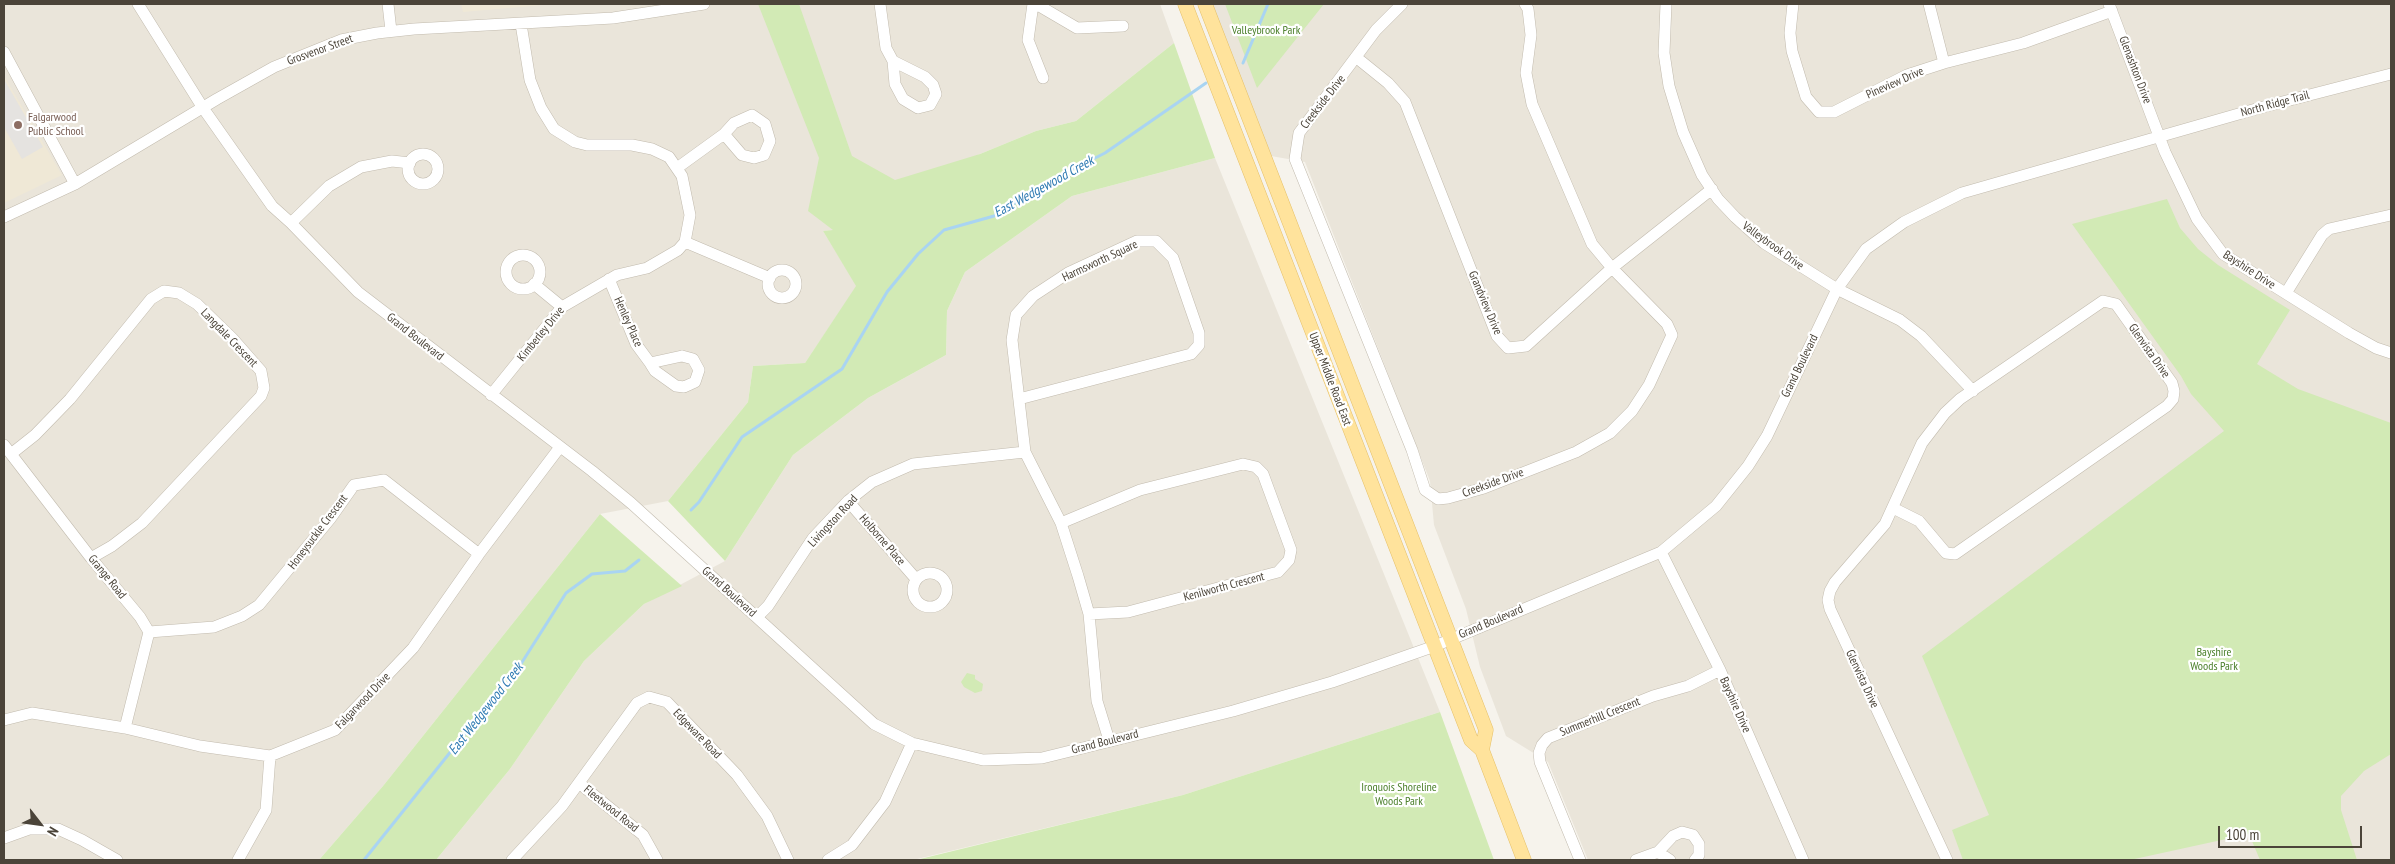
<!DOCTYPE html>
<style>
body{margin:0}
#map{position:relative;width:2395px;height:864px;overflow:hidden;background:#f6f3ec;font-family:"PT Sans Narrow",sans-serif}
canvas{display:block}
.frame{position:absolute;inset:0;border:5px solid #4b4439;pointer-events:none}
.north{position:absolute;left:15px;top:799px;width:50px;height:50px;-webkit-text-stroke:4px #fff;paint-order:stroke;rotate:120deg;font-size:14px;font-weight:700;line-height:20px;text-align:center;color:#4b4439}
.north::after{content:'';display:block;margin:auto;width:18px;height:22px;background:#4b4439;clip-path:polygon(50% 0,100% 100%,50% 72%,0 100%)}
.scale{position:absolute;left:2218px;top:826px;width:144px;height:22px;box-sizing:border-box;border:2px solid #4b4439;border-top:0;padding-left:6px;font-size:15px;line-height:18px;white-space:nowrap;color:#4b4439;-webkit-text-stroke:4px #fff;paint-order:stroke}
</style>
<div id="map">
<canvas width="2395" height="864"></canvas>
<div class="frame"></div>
<div class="north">N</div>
<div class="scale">100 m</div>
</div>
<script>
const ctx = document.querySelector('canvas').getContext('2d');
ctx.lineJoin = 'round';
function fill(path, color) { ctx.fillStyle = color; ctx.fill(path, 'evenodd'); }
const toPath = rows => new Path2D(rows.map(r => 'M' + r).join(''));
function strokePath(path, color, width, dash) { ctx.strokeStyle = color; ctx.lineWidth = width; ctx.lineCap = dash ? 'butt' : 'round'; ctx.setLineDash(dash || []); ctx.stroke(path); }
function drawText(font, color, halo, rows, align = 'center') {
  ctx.font = font + ' "PT Sans Narrow",sans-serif'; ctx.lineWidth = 4.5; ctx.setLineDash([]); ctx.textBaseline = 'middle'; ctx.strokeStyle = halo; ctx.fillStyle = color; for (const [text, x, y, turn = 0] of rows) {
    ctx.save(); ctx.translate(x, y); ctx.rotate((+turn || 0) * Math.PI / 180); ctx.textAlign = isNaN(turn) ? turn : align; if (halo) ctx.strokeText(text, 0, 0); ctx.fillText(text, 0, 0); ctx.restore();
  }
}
fill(toPath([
 [4,4,1160,4,1174,43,1076,121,1036,131,980,154,855,229,823,231,857,286,805,363,753,366,748,402,668,501,600,514,383,786,319,860,4,860],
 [1212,4,2391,4,2391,860,1588,860,1548,762,1506,736,1480,667,1466,609,1434,525,1430,481,1305,162,1271,156],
 [1215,158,1440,712,1183,795,913,860,436,860,510,769,584,661,644,604,725,561,793,455,868,398,946,355,947,311,965,272,1072,196]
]), '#eae5da');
fill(toPath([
 [461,4,555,4,463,12],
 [4,76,62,175,4,203]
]), '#efe8d6');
fill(toPath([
 [758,4,799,4,852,156,895,180,980,154,1036,131,1076,121,1174,43,1215,158,1072,196,965,272,947,311,946,355,868,398,793,455,725,561,668,501,748,402,753,366,805,363,856,286,823,231,833,230,808,211,819,158],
 [1225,4,1324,4,1257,88],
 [2167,199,2180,228,2198,249,2218,265,2290,310,2257,364,2298,389,2391,423,2391,754,2364,771,2341,796,2341,810,2357,860,2260,860,2249,834,2130,860,1963,860,1952,830,1989,815,1922,656,2224,431,2191,394,2181,376,2072,224],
 [600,514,682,586,644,604,584,661,510,769,436,860,319,860,383,786],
 [967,673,975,675,975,679,983,684,982,691,975,693,964,687,961,682],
 [1440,712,1494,860,916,860,1183,795]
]), '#d2eab5');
fill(toPath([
 [4,79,43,147,22,159,4,127]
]), '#e5e3e0');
strokePath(toPath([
 [1243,63,1268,4],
 [691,510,699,502,742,437,842,369,887,292,918,254,944,230,994,216,1053,179,1105,153,1206,83],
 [364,860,484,710,512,678,566,593,592,574,625,571,639,560]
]), '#a9d4f2', 3);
const minor = toPath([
 [138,4,203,108,272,206,291,223,358,292,592,471,631,503,874,724,912,743,983,760,1042,758,1233,711,1332,682,1435,646,1661,552,1716,506,1748,466,1767,436,1837,289,1866,249,1904,222,1962,193,2263,107,2391,74],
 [388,4,391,31],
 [880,4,886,48,893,61,895,84,903,99,918,108,930,105,936,94,933,85,925,77,893,61],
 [1033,4,1028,40,1043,78],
 [1036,4,1077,28,1123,26],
 [1402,4,1376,30,1299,133,1295,159,1412,450,1425,490,1438,499,1448,498,1484,488,1576,452,1610,433,1632,411,1649,385,1672,335,1667,324,1612,268,1592,244,1532,104,1526,73,1531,35,1528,9,1525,4],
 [1666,4,1664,53,1669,86,1683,132,1702,175,1718,199,1735,217,1764,243,1837,289,1900,320,1921,336,1973,391],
 [1793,4,1790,33,1792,51,1806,97,1819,112,1834,112,1907,75,1944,63,2023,43,2112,11],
 [1929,4,1944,63],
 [2109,4,2165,152,2197,219,2223,254,2349,333,2376,348,2391,353],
 [4,52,75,184],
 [1357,58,1388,83,1405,102,1497,336,1508,348,1526,346,1612,268,1712,189],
 '408 169a15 15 0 1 1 30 0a15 15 0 1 1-30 0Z',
 [677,168,724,134,734,123,752,115,765,124,770,141,764,155,754,158,742,155,724,134],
 [4,217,75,184,217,99,274,67,341,40,377,33,414,29,613,18,704,4],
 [291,223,329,186,361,167,392,161,410,163],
 [685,242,770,278],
 '506 272a17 17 0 1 1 34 0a17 17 0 1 1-34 0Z',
 '768 284a14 14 0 1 1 28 0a14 14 0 1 1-28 0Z',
 [609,279,636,344,650,363],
 [534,284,562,307],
 [2286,293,2322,235,2329,229,2391,215],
 [682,356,693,359,699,370,695,382,684,387,676,386,655,371,650,363,682,356],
 [491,395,562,307,617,275,647,268,678,250,685,242,690,215,682,176,669,157,652,149,632,145,587,145,575,142,554,129,541,108,530,80,521,24],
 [1019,399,1191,354,1199,345,1199,333,1173,258,1156,241,1137,241,1068,273,1033,296,1016,315,1012,340,1025,452,1061,523,1078,576,1089,614,1097,701,1109,740],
 [4,445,91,558,140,617,149,632,125,728],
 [11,454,35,435,70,399,151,299,164,291,179,293,197,304,232,338,261,371,264,388,261,396,142,523,112,546,91,558],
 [848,501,916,579],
 [1893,508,1919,521,1946,553,1955,554,2167,406,2173,399,2174,391,2172,383,2116,304,2103,301,1960,399,1945,413,1922,443,1885,524,1835,582,1830,591,1828,600,1830,609,1947,860],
 [1061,523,1140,490,1243,464,1256,467,1263,474,1291,550,1289,560,1278,572,1128,612,1089,614],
 [1661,552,1720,670,1803,860],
 '913 590a17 17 0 1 1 34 0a17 17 0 1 1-34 0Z',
 [757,617,768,606,813,538,848,501,872,482,913,464,1025,452],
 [149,632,214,627,242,616,259,605,330,519,354,485,384,480,479,554],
 [4,720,32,713,125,728,200,746,270,756,335,730,413,648,479,554,560,447],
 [579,783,643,835,657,860],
 [4,838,29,829,58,829,82,840,117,860],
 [238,860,266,810,270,756],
 [512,860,562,806,637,703,649,697,667,702,737,775,767,816,788,860],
 [828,860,852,845,885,802,912,743],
 [1580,860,1540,762,1539,753,1542,745,1548,738,1653,696,1688,686,1720,670],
 [1636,860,1658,852],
 [1670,860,1658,852,1673,836,1682,832,1693,835,1699,844,1699,855,1695,860]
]);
const major = toPath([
 [1185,4,1471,740,1482,750,1524,860],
 [1205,4,1486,730,1482,750]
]);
strokePath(minor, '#c2bbae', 12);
strokePath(major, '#e6c16a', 15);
strokePath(minor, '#fff', 11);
strokePath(major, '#ffe39c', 14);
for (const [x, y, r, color] of [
 [18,125,5,"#8d6e63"]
]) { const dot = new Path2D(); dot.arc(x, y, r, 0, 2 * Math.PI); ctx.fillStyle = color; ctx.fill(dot); strokePath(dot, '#fff', 2); }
drawText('12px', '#4a7f2a', '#fff', [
 ["Valleybrook Park",1266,31],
 ["Bayshire",2214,653],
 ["Woods Park",2214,667],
 ["Iroquois Shoreline",1399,788],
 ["Woods Park",1399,802]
]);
drawText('12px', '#4b4439', '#fff', [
 ["Grosvenor Street",320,50,-20],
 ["Glenashton Drive",2135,70,69],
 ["Pineview Drive",1895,83,-24],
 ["Creekside Drive",1323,102,-52],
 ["North Ridge Trail",2275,104,-15],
 ["Valleybrook Drive",1773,246,36],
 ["Harmsworth Square",1100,261,-25],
 ["Bayshire Drive",2249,270,33],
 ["Grandview Drive",1485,303,67],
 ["Henley Place",628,322,66],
 ["Kimberley Drive",541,334,-51],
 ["Grand Boulevard",415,337,38],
 ["Langdale Crescent",229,338,46],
 ["Glenvista Drive",2149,351,55],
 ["Grand Boulevard",1800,366,-64],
 ["Upper Middle Road East",1330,379,69],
 ["Creekside Drive",1493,483,-20],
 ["Livingston Road",833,521,-47],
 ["Honeysuckle Crescent",318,532,-53],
 ["Holborne Place",882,540,49],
 ["Grange Road",107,577,51],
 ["Kenilworth Crescent",1224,587,-15],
 ["Grand Boulevard",729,592,42],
 ["Grand Boulevard",1491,622,-23],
 ["Glenvista Drive",1862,679,65],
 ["Falgarwood Drive",363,701,-46],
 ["Bayshire Drive",1735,705,66],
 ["Summerhill Crescent",1600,717,-22],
 ["Edgeware Road",697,734,46],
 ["Grand Boulevard",1105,742,-14],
 ["Fleetwood Road",611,809,39]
]);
drawText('12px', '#785e54', '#fff', [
 ["Falgarwood",28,118],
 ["Public School",28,132]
], 'left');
drawText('italic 14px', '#2e7ab2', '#fff', [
 ["East Wedgewood Creek",1044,187,-29],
 ["East Wedgewood Creek",486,709,-52]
]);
</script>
